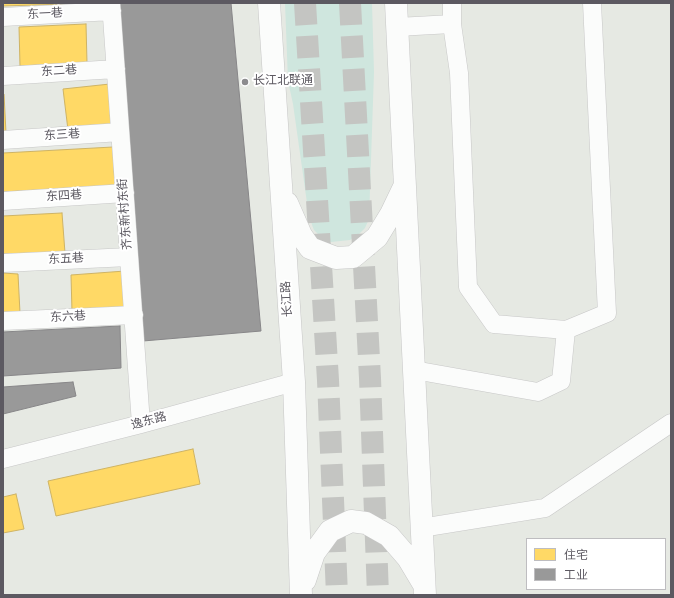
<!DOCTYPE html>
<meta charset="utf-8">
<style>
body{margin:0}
#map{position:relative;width:674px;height:598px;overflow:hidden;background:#e6e9e3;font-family:Overpass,"Noto Sans SC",sans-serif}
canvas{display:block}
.frame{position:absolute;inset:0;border:4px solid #5c5961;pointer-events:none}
.legend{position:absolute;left:526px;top:538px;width:140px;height:52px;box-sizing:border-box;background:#fff;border:1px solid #bebdc0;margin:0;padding:5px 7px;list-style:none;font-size:12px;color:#5c5961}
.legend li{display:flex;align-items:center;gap:8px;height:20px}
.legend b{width:20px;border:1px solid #bebdc0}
</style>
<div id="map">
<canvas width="674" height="598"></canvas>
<div class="frame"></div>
<ul class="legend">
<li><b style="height:11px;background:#ffd966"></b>住宅</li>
<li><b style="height:11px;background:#999"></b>工业</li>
</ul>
</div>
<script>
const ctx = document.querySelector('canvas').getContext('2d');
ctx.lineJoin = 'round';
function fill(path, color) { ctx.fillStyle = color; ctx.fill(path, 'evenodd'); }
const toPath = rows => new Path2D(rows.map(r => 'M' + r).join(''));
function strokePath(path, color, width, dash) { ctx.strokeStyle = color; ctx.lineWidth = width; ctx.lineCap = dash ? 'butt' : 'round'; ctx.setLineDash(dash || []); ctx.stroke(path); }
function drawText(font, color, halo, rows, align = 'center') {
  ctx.font = font + ' Overpass,"Noto Sans SC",sans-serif'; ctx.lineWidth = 4; ctx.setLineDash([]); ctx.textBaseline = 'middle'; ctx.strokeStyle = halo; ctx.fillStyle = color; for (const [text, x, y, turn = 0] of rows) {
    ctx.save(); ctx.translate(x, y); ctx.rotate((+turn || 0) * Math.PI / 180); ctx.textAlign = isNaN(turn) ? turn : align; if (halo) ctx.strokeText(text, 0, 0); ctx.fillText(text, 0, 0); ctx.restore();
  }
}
fill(toPath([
 [285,3,372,3,374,72,369,219,365,228,358,235,350,240,331,242,321,237,314,230,309,217,293,104,288,81]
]), '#cfe6de');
const homes = toPath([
 [3,3,67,3,67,4,3,6,3,3],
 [86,24,87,63,20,66,19,27,86,24],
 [110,84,113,125,68,130,63,89,110,84],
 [3,94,4,94,6,133,3,133,3,94],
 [113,147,115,186,3,192,3,153,113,147],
 [62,213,65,253,3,254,3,216,62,213],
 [125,271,127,310,72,312,71,275,125,271],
 [3,273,18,274,20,313,3,313,3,273],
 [193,449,200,484,56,516,48,481,193,449],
 [16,494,24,529,3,533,3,497,16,494]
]);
fill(homes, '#ffd966');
strokePath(homes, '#ceb364', 1);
const industry = toPath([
 [118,3,231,3,261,331,143,341,118,3],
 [120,326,121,368,3,376,3,332,120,326],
 [73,382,76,396,3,414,3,387,73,382]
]);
fill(industry, '#999');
strokePath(industry, '#878688', 1);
strokePath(toPath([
 [305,3,328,380,337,595],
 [350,3,370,378,378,595]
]), '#c4c5c2', 22, [22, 11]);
const minor = toPath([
 [111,3,141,424],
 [452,3,452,24,459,73,468,287,494,324,566,330,607,313,592,3],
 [3,17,112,11],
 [397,27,452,24],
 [3,76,116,69],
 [3,140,120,132],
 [3,201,125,193],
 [3,263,129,257],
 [3,321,134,315],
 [414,370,538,392,561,381,566,330],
 [3,459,141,424,294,382],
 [421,528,545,508,671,423]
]);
const secondary = toPath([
 [269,3,294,382,301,595],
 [396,3,425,595],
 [287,203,301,235,310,248,336,258,353,257,377,237,391,214,403,189],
 [305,580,314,553,330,531,351,521,366,523,389,536,408,558,423,583]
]);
strokePath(minor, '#c7c7c7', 19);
strokePath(secondary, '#c6c6c6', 23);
strokePath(minor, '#fbfcfb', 18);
strokePath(secondary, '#fbfcfb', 22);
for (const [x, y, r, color] of [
 [245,82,4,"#8c8b8e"]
]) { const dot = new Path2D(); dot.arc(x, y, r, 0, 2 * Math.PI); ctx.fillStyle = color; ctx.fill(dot); strokePath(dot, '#fff', 1.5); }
drawText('12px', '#5c5961', '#fff', [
 ["东一巷",45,15,-3],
 ["东二巷",59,72,-4],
 ["东三巷",62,136,-4],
 ["东四巷",64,197,-4],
 ["齐东新村东街",126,214,-94],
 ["东五巷",66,260,-3],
 ["长江路",288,299,-94],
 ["东六巷",68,318,-3],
 ["逸东路",149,422,-15]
]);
drawText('12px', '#5c5961', '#fff', [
 ["长江北联通",253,82]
], 'left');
</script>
